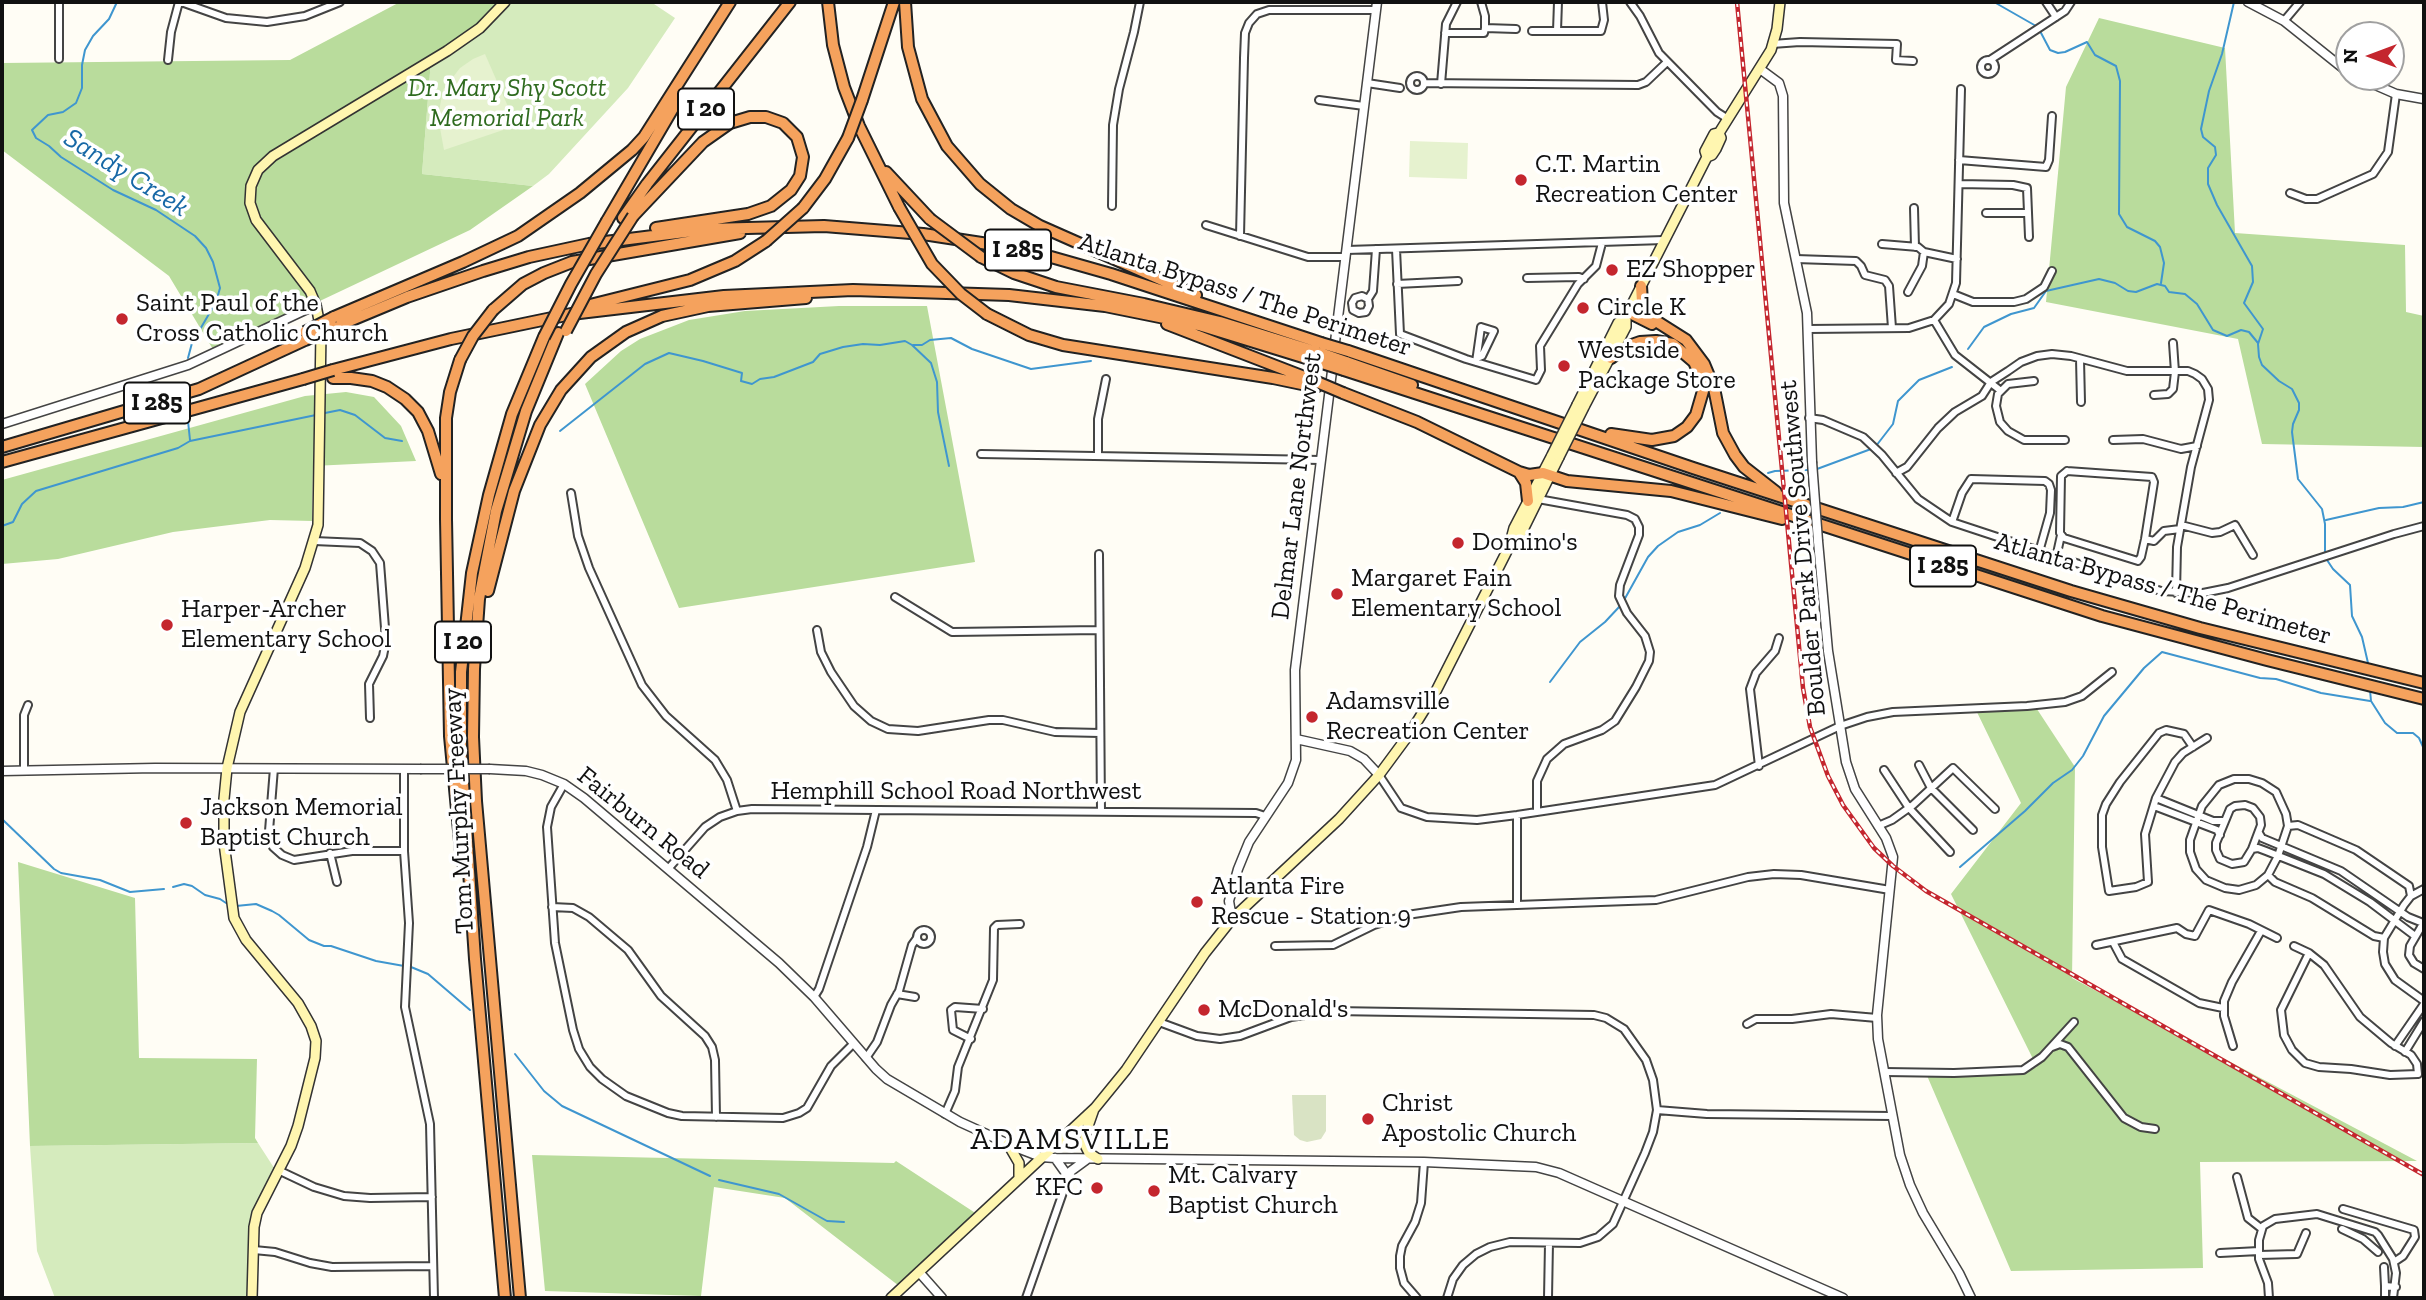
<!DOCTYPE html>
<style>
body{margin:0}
#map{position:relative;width:2426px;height:1300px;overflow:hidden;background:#fffdf5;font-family:"Zilla Slab",serif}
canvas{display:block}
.frame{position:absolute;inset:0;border:4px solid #111;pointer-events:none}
.north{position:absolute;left:2335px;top:21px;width:70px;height:70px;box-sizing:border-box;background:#fff;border:2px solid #a0a0a0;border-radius:50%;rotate:270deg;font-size:19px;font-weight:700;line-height:28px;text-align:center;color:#111}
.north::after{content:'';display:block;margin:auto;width:24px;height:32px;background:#c4262e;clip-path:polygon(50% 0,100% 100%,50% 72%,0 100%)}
</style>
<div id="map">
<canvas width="2426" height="1300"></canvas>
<div class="frame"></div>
<div class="north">N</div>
</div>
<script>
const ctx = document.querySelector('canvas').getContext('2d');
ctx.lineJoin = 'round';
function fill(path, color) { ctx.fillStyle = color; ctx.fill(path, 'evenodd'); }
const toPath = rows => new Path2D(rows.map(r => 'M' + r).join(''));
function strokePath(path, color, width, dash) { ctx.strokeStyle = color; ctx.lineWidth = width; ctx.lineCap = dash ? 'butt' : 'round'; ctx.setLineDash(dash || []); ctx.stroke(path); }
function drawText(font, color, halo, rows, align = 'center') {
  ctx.font = font + ' "Zilla Slab",serif'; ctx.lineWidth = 7; ctx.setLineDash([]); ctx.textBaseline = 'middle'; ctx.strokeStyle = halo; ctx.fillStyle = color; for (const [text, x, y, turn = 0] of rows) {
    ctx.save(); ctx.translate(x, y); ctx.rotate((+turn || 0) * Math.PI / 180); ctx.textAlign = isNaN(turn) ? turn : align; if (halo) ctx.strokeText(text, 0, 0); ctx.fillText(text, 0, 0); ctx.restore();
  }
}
fill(toPath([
 [507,2,651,2,675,18,628,88,549,174,533,186,422,174,431,60],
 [258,1143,278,1174,255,1224,251,1298,55,1298,37,1251,30,1146]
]), '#d5ebbd');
fill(toPath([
 [400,2,507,2,501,9,431,60,422,174,533,186,470,230,214,351,169,276,2,150,2,63,290,60],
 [2099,18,2225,48,2235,233,2405,245,2406,312,2424,316,2424,447,2262,444,2238,339,2046,302,2066,87],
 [839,306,927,306,975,562,679,608,585,384,621,351,640,339,689,320,745,311],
 [346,392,374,397,401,426,416,461,313,466,312,521,270,520,173,532,58,559,2,564,2,480,305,396],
 [2033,703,2075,767,2072,978,2417,1161,2200,1162,2203,1268,2011,1271,1925,1071,2022,1071,2037,1067,1951,894,2021,803,1974,706],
 [18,862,135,898,139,1058,257,1059,255,1138,258,1143,30,1146],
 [532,1155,894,1163,896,1161,983,1218,903,1289,785,1198,714,1187,701,1296,545,1291]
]), '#b9dc9c');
fill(toPath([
 [1292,1095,1326,1095,1326,1131,1321,1139,1307,1142,1300,1140,1294,1135]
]), '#d9e3c4');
fill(toPath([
 [485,54,513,118,509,128,444,150,438,117,443,90,460,68,473,59],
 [1410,141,1468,143,1467,179,1409,177]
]), '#e6f2cf');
strokePath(toPath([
 [117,2,109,19,93,36,85,50,82,65,82,88,76,103,63,112,48,115,32,130,36,138,49,146,61,157,113,190,156,210,195,236,206,248,213,262,220,288,216,302,192,343,188,358],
 [1994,2,2036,26],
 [2234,2,2222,54,2209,91,2201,129,2203,137,2215,147,2216,155,2208,168,2208,184,2217,205,2252,266,2253,282,2244,303,2263,329,2258,344,2259,357,2262,365,2279,381,2292,389,2299,403,2299,410,2293,424,2292,432,2298,479,2322,509,2325,524,2325,554],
 [2040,31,2050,50,2058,53,2065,52,2087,42,2095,55,2116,66,2120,81,2119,214,2127,227,2155,241,2160,247,2164,263,2161,283],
 [913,345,922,345,930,340,951,338,972,349,1031,369,1091,361],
 [1968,349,1984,327,2011,314,2034,308,2046,291,2099,279,2115,283,2128,291,2136,292,2157,284,2165,286,2169,292,2185,294,2197,304,2213,330,2227,336,2241,330,2249,332,2258,343],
 [325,413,340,410,355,415,385,438,402,441],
 [188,421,190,440],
 [560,431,645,364,669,353,703,361,742,373,741,381,752,384,760,379,774,377,813,362,820,354,843,347,863,344,880,345,905,341,912,345,931,363,937,382,938,412,949,466],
 [1876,446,1893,424,1898,401,1919,380,1952,367],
 [1817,469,1871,449],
 [1768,473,1775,471,1808,470],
 [2326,520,2379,508,2403,507,2424,502],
 [2,526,13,522,22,504,36,491,178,448,190,441,316,415],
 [2327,560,2333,569,2350,585,2352,616,2362,637,2368,663],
 [1623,602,1648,557,1658,546,1678,532,1700,525,1720,513],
 [1550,682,1580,642,1605,622,1620,606],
 [2370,690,2371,701,2385,723,2397,733,2413,733,2419,738,2424,749],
 [2,819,54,869,61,873,100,880,130,892,164,889],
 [1960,867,2025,811,2053,783,2072,770,2083,756,2104,716,2144,668,2162,652,2260,678,2276,679,2321,693,2370,701],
 [173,887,184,884,192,886,205,895,220,899,226,903],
 [236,906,256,904,272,911,279,915,309,940,324,946,331,946,376,961,404,966],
 [411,967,428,974,470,1010],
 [515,1054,544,1091,562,1106,710,1176],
 [719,1180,779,1194,827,1221,844,1222]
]), '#3f96cf', 2);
const minor = toPath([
 [181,2,226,18,267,22,305,16,340,2],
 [1481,2,1485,16,1485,28],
 [1630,2,1640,16,1659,53,1717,112,1728,119],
 [2046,2,2056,17],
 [2284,21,2300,2],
 [1532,31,1601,31,1604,20,1602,2],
 [1557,31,1558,2],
 [1445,33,1484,33,1485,28,1516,29],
 [1772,44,1800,42,1897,44,1896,60,1913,61],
 [59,59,59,2],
 [168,60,171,32,179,2],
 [1990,60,2065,11,2071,2],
 '1981 67a7 7 0 1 1 14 0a7 7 0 1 1-14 0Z',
 '1410 83a7 7 0 1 1 14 0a7 7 0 1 1-14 0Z',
 [1367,83,1400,88],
 [1424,83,1638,85,1646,82,1667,62],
 [1441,84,1446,24,1457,2],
 [1319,100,1364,106],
 [1959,160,2046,167,2049,160,2052,116],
 [1959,184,2013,185,2027,188,2029,237],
 [2290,193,2306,199,2317,199,2373,174,2388,152,2396,94],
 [1112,206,1113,125,1119,89,1134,32,1140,2],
 [1914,208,1915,247],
 [1986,213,2028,213],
 [1206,225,1308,257,1346,257],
 [1240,236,1244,58,1245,33,1249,23,1257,14,1269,10,1376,10],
 [1882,244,1918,247,1924,252,1922,266,1908,292],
 [1396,249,1400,334,1466,359,1536,380,1541,370,1540,346,1578,284,1596,266,1602,243],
 [1347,250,1664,240],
 [1924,252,1957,259],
 [1796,259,1856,261,1861,266,1865,275,1885,280,1889,286,1892,328],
 [1527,278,1579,277,1584,279],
 [1397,284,1458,281],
 [1953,294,1973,302,2014,302,2026,299,2044,287,2052,271],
 [1368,299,1362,296,1355,298,1352,303,1353,310,1359,313,1366,312,1369,306,1368,299,1373,291,1376,249],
 [1934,320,1955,355,2001,391],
 [1808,329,1909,328,1934,320,1949,304,1956,283,1961,89],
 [2080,359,2081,402],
 [1476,362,1481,327,1494,331,1482,356,1477,358],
 [2034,381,2008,384,1998,394,1996,406,2000,422,2008,431,2024,440,2065,440],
 [2154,395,2168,394,2173,389,2175,372,2173,343],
 [1809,418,1823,420,1863,437,1882,455,1918,499,1952,522,2161,591,2203,593,2228,588,2394,534,2424,526],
 [2113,440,2143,439,2181,449,2197,446],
 [981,454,1321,460],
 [1098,456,1098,419,1106,379],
 [2067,471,2152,477,2154,482,2145,539,2141,557,2138,561,2064,538,2060,533,2061,476,2067,471],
 [1896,473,1907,467,1938,428,1955,412,1982,396,1991,382,2008,371,2021,362,2037,356,2052,354,2071,356,2127,371,2188,371,2195,374,2202,379,2208,389,2209,400,2191,467,2177,547,2176,593],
 [571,493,578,536,589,568,642,685,666,716,715,760,727,780,737,811],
 [1952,522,1962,493,1971,479,2045,481,2049,484,2051,490,2050,513,2039,552],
 [2181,525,2212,533,2220,532,2235,525,2253,555],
 [2145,539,2154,541,2164,531,2180,529],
 [314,541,360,543,372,551,380,563,386,641,383,656,369,684,370,718],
 [1099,554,1101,812],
 [2056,558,2061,535],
 [895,597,952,632,1099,630],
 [817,630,821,652,831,672,854,706,871,721,888,729,918,731,989,720,1003,720,1055,732,1100,733],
 [2193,747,2184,734,2166,730,2159,733,2120,782,2106,804,2102,815,2102,847,2109,891,2136,887,2148,882,2145,834,2156,798,2175,762,2183,753,2207,738],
 [1919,765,1931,788,1973,830],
 [1759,766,1750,689,1756,673,1775,651,1779,638],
 [274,768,269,831,273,847,282,855,294,860,352,851,404,851],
 [404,769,404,851,409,923,405,1007,430,1124,434,1298],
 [1884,770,1909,808,1950,852],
 [24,771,24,715,28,705],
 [1379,775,1401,808,1427,817,1477,820,1517,815,1715,785,1840,726,1867,717,1893,712,2027,706,2065,702,2082,696,2112,672],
 [2234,779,2249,779,2262,783,2276,792,2286,814,2288,826,2278,856,2268,875,2256,885,2239,890,2225,888,2206,880,2196,869,2190,852,2190,840,2202,806,2219,785,2234,779],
 [564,784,551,807,547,827,555,943,573,1030,579,1049,590,1067,602,1079,626,1096,668,1113,682,1116,783,1118,799,1113,807,1108,831,1066,853,1044],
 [2156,798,2213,821,2225,821],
 [2245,805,2253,808,2260,817,2261,825,2252,849,2244,862,2232,864,2220,859,2216,850,2216,843,2230,809,2235,806,2245,805],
 [2154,806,2217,830,2220,835],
 [1537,812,1537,781,1547,759,1564,744,1602,730,1615,721,1636,687,1649,661,1650,652,1645,636,1627,613,1619,596,1620,585,1639,535,1639,527,1635,519,1627,515,1538,499],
 [1517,815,1517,905],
 [1878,826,1892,820,1913,805,1953,768,1995,809],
 [2288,826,2298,825,2356,850,2409,886,2411,896],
 [2259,833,2262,838,2341,871,2408,917,2423,923],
 [2252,849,2258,848,2266,851,2324,874,2370,902,2415,936],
 [330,853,337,882],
 [668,869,705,827,720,817,737,811,752,809,1256,813,1265,816],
 [2268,875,2275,882,2312,898,2374,936,2384,938],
 [2424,889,2411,896,2404,905,2384,938,2383,952,2385,964,2395,980,2424,1001],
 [552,907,573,908,589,917,628,950,661,996,705,1036,712,1047,715,1060,716,1117],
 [2424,922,2410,946,2409,955,2414,963,2424,969],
 '917 937a7 7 0 1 1 14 0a7 7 0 1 1-14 0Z',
 [2113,942,2122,959,2199,1003,2223,1008],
 [2096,945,2177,928,2186,934,2195,936,2209,910,2249,924,2277,938],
 [1275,946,1333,945,1374,925,1407,915,1461,907,1656,900,1748,877,1774,874,1801,875,1890,890],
 [2294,946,2309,953,2324,965,2360,1017,2391,1043,2411,1055,2417,1064,2418,1074,2390,1075,2351,1069,2319,1067,2305,1063,2292,1050,2284,1035,2281,1010,2309,953],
 [897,994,915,997],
 [814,997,819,989,867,847,876,810],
 [1159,1022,1197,1036,1220,1039,1240,1036,1291,1017,1333,1011,1594,1015,1606,1018,1624,1029,1646,1060,1653,1080,1657,1110,1653,1132,1645,1153,1613,1224,1598,1237,1580,1243,1510,1242,1490,1247,1476,1254,1463,1265,1453,1279,1447,1298],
 [1747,1024,1756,1019,1792,1019,1831,1014,1877,1018],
 [971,1039,953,1030,951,1010,955,1007,983,1009],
 [2233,1046,2224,1016,2224,1001,2232,982,2261,931],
 [2395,1046,2424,1004],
 [2052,1047,2060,1044,2068,1047,2124,1118,2141,1127,2155,1129],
 [2405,1052,2424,1021],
 [866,1058,877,1042,891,1005,899,991,912,945,917,938],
 [1885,1072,1954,1073,2023,1070,2042,1057,2074,1022],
 [1657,1110,1707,1114,1892,1116],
 [945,1114,955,1091,958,1067,993,980,994,928,997,925,1020,924],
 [278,1170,314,1187,344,1196,370,1198,432,1197],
 [2237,1177,2248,1218,2262,1229],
 [2343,1209,2414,1230,2415,1237,2403,1256,2394,1262],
 [2342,1229,2363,1239,2378,1252],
 [254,1250,275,1252,310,1263,332,1267,433,1266],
 [2220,1253,2259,1251],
 [2259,1255,2297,1254,2306,1233],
 [2384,1267,2385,1286,2396,1287],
 [2385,1286,2385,1297],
 [1026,1298,1067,1181],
 [1417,1298,1404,1283,1400,1268,1400,1256,1402,1246,1415,1222,1421,1203,1424,1162],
 [1548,1298,1549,1243],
 [2269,1298,2268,1283,2259,1259,2259,1240,2263,1226,2275,1219,2317,1214,2375,1232,2378,1235,2393,1259,2396,1273,2393,1298]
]);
const tertiary = toPath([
 [2248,2,2284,21,2349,73],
 [1760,69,1779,83,1783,96,1784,203,1807,313,1812,462],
 [2357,77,2396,94,2424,99],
 [1334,350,1377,2],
 [2,424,188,365,316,305],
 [1818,541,1828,651,1846,762,1855,789,1886,838,1893,857,1877,1015,1878,1039,1900,1155,1910,1185,1923,1213,1959,1273,1971,1298],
 [1296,739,1350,751,1364,759,1379,775],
 [490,769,526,771,542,775,564,784,584,798,779,963,814,997,876,1069,887,1079,960,1122,1015,1147,1041,1157,1055,1158,1424,1162,1536,1167,1559,1173,1843,1298],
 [2,771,155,768,420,769],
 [1232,919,1229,901,1238,869,1249,842,1288,783,1296,760,1295,670,1333,363],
 [1055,1158,1065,1172,1067,1181],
 [1067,1181,1071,1171,1086,1160],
 [919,1272,942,1298]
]);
const secondary = toPath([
 [1707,157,1712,155,1716,149,1721,138,1719,133],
 [1577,405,1618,323,1626,316,1707,157,1705,151,1714,134,1719,133,1771,50,1777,29,1780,2],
 [1584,407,1626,327,1626,316],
 [1513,543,1522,532,1559,457],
 [1094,1109,1086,1132,1084,1143,1089,1153,1098,1159],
 [1008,1144,1019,1163,1019,1178],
 [252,1298,254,1227,257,1213,291,1146,298,1126,315,1058,316,1041,311,1026,298,1003,246,940,234,918,224,843,224,799,227,768,240,712,305,568,318,525,321,331,316,305,310,291,256,220,250,203,251,186,258,170,273,156,447,51,480,28,505,2],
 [891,1298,1095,1108,1126,1070,1205,953,1232,919,1339,819,1379,775,1410,733,1436,691,1509,547,1514,528,1552,455]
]);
const motorway = toPath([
 [828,2,833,45,844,87,859,126,899,207],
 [905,2,908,47,922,99,947,146,980,184,1011,209,1040,226,1196,295],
 [862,100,894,2],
 [886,172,930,219],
 [803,208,825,179,848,138],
 [633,216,703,142,730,123,750,117,766,117,783,123,797,137,803,157,800,176,791,190,771,206,748,214,656,228],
 [623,218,647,184,790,2],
 [607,221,679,98],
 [981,257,1014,273,1056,287,1144,304,1220,322,1320,353],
 [1641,286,1642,302,1648,316,1686,340,1704,364,1714,388,1723,433,1735,455,1744,467,1776,492],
 [586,306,690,280,735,261,766,241],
 [493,310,523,284,544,273,572,262,740,233],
 [1628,312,1652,324],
 [987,314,1029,335,1063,345,1273,378,1316,387],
 [334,317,463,262,518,236,580,193,632,150,644,137,730,2],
 [1167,324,1312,380],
 [335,327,407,297,483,271,529,257,589,244,709,229,824,226,923,234,1001,246,1051,257,1111,274,1321,343],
 [1348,351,1693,468,2071,591,2200,628,2424,683],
 [1611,358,1626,347,1640,342,1656,341,1673,344,1694,362,1700,375,1703,391,1696,415,1687,427,1674,436,1652,440,1611,434],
 [460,360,450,392,446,418,446,519,450,736,462,862],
 [1346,362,1412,385],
 [333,370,451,339,571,314,724,296,853,290,1009,295,1105,306,1199,325,1319,362],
 [1344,370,2102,616,2267,660,2424,699],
 [333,378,351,378,372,381,387,387,405,399,418,412,428,431,441,474],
 [1343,393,1417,422,1519,472,1529,475,1543,473,1567,481,1671,491,1782,519],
 [2,447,199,389,305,340],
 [2,462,303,379],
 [1519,472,1526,483,1528,501],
 [488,591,514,491,540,425,561,390,591,357,626,332,662,316,708,306,806,298],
 [505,1298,475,959,461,753,461,672,472,573,489,495,512,414,544,337],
 [520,1298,476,801,473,737,474,669,479,599,496,511,526,411,558,333]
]);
strokePath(minor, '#444', 10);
strokePath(tertiary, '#444', 11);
strokePath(secondary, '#333', 12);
strokePath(motorway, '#222', 14);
strokePath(minor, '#fff', 6);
strokePath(tertiary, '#fff', 8);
strokePath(secondary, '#fff6b0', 9);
strokePath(motorway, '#f5a25d', 10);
const rail = toPath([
 [1737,2,1803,688,1810,727,1828,776,1843,805,1874,848,1893,866,1926,891,2424,1175]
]);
strokePath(rail, '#c4262e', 4.5);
strokePath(rail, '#fff', 2, [5]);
const tertiaryBridge = toPath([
 [1812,462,1818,541],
 [420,769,490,769]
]);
const secondaryBridge = toPath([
 [1552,455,1577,405],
 [1559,457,1584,407]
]);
const motorwayBridge = toPath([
 [848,138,862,100],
 [899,207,932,264,961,294,987,314],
 [930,219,981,257],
 [766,241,803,208],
 [566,331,596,274,633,216],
 [305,332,334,317],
 [544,337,571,284,607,221],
 [305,340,335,327],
 [1321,343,1348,351],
 [1320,353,1346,362],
 [460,360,473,336,493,310],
 [1319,362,1344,370],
 [303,379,333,370],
 [1317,382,1343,393]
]);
strokePath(tertiaryBridge, '#444', 11, []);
strokePath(secondaryBridge, '#333', 12, []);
strokePath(motorwayBridge, '#222', 14, []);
strokePath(tertiaryBridge, '#fff', 8);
strokePath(secondaryBridge, '#fff6b0', 9);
strokePath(motorwayBridge, '#f5a25d', 10);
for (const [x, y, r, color] of [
 [1521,180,7,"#c4262e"],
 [1612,270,7,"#c4262e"],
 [1583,308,7,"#c4262e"],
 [122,319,7,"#c4262e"],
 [1564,366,7,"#c4262e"],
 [1458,543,7,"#c4262e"],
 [1337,594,7,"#c4262e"],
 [167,625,7,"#c4262e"],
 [1312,717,7,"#c4262e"],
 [186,823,7,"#c4262e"],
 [1197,902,7,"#c4262e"],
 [1204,1010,7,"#c4262e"],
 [1368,1119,7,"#c4262e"],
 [1097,1188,7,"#c4262e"],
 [1154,1191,7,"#c4262e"]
]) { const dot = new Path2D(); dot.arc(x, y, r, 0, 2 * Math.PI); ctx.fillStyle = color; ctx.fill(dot); strokePath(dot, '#fff', 2.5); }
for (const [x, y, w] of [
 [706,109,56],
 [1018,250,66],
 [157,403,66],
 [1943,566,66],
 [463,642,56]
]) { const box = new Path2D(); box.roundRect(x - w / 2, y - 20.5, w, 41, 5); ctx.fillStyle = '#fff'; ctx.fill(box); strokePath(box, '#111', 2); }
drawText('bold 24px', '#111', null, [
 ["I 20",706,109],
 ["I 285",1018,250],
 ["I 285",157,403],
 ["I 285",1943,566],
 ["I 20",463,642]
]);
drawText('italic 26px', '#2f6b1f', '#fff', [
 ["Dr. Mary Shy Scott",507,89],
 ["Memorial Park",507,119]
]);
drawText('26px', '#111', '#fff', [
 ["C.T. Martin",1535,165],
 ["Recreation Center",1535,195],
 ["EZ Shopper",1626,270],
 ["Saint Paul of the",136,304],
 ["Cross Catholic Church",136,334],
 ["Circle K",1597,308],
 ["Westside",1578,351],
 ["Package Store",1578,381],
 ["Domino's",1472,543],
 ["Margaret Fain",1351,579],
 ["Elementary School",1351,609],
 ["Harper-Archer",181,610],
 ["Elementary School",181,640],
 ["Adamsville",1326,702],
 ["Recreation Center",1326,732],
 ["Jackson Memorial",200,808],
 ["Baptist Church",200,838],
 ["Atlanta Fire",1211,887],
 ["Rescue - Station 9",1211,917],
 ["McDonald's",1218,1010],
 ["Christ",1382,1104],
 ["Apostolic Church",1382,1134],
 ["Mt. Calvary",1168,1176],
 ["Baptist Church",1168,1206],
 ["KFC",1083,1188,"right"]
], 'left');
drawText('26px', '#111', '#fff', [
 ["Atlanta Bypass / The Perimeter",1245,295,18],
 ["Delmar Lane Northwest",1297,486,-83],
 ["Boulder Park Drive Southwest",1803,548,-95],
 ["Atlanta Bypass / The Perimeter",2163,589,16],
 ["Hemphill School Road Northwest",956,792],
 ["Tom Murphy Freeway",459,811,-93],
 ["Fairburn Road",643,823,39]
]);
drawText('italic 28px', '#1768a6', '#fff', [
 ["Sandy Creek",126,173,32]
]);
ctx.letterSpacing = '2px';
drawText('30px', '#111', '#fff', [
 ["ADAMSVILLE",1071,1140]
]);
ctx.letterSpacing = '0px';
</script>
